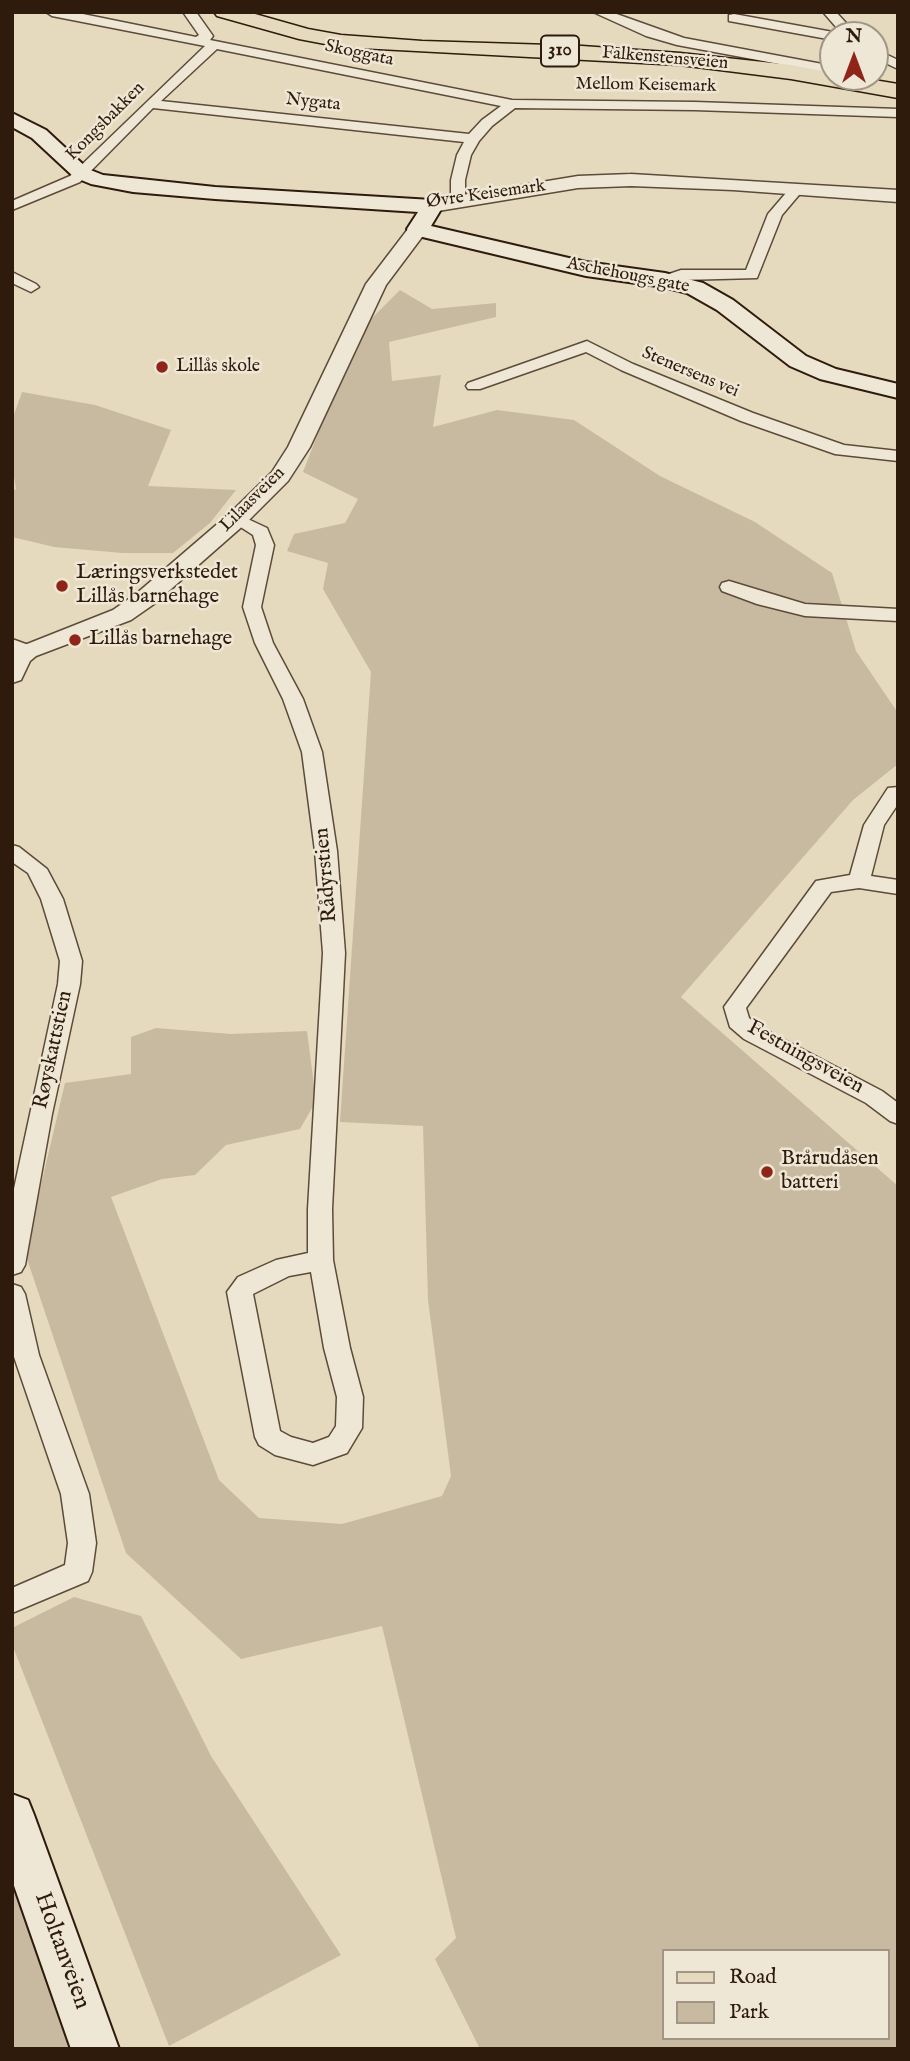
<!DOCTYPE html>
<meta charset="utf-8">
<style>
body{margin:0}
#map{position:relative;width:910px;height:2061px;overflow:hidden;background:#e6dabe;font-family:"IM FELL English",serif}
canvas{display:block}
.frame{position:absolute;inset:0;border:14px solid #2e1b0c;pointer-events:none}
.legend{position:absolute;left:662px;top:1949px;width:228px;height:91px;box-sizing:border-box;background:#efe7d5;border:2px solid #a29585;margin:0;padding:9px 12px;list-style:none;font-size:21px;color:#2e1b0c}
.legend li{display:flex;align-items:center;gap:14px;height:35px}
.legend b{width:35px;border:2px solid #a29585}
.north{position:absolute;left:819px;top:21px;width:70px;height:70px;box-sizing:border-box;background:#efe7d5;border:2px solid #a29585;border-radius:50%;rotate:0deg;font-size:19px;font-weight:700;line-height:28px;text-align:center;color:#2e1b0c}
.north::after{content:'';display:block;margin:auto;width:24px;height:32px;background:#8f2418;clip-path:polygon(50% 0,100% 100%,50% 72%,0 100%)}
</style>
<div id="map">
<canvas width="910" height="2061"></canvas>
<div class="frame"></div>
<ul class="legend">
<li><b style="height:9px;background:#e6dabe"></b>Road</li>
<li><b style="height:19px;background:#c7baa0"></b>Park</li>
</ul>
<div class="north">N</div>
</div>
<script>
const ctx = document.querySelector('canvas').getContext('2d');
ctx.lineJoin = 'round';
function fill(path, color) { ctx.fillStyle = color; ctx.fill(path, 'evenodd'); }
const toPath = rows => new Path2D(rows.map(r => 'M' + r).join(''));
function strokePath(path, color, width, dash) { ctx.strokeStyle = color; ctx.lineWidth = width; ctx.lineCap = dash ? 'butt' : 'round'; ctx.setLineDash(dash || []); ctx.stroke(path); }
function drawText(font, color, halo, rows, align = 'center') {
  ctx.font = font + ' "IM FELL English",serif'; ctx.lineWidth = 5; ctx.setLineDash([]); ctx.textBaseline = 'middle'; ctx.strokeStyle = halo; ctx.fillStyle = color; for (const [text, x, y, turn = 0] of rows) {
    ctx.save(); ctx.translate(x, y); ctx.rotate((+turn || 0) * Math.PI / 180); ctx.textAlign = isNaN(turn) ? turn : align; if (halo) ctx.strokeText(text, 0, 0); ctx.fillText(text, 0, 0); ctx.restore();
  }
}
fill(toPath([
 [400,290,432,309,496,303,496,317,389,342,392,381,441,375,433,427,497,410,574,420,660,476,755,522,832,573,856,651,898,713,898,764,853,800,681,997,898,1186,898,2049,480,2049,435,1959,456,1938,382,1626,241,1659,126,1553,25,1253,65,1083,131,1074,131,1037,156,1028,231,1034,307,1031,316,1101,300,1129,226,1145,195,1175,162,1179,111,1197,219,1480,259,1518,342,1524,442,1496,451,1476,428,1300,423,1126,340,1122,371,672,323,589,328,563,287,551,294,534,345,523,358,499,303,472,335,390,369,321],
 [663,1951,887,1951,887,2038,663,2038],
 [22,392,95,405,171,430,148,486,236,490,210,523,173,553,122,553,54,547,12,537,12,491,16,489,12,464,12,420],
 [74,1597,141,1616,211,1756,341,1955,169,2046,12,1644,12,1628],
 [12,1867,77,2049,12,2049]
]), '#c7baa0');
const minor = toPath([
 [46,12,73,12,196,37,199,35,183,12,196,12,213,36,210,40,512,100,695,102,898,109,898,117,695,110,515,108,492,126,479,141,471,155,465,180,465,201,458,205,451,201,451,180,457,155,464,142,153,108,80,182,12,210,12,201,70,176,205,46,52,16,46,12],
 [217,49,501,106,482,120,469,134,161,101,217,49],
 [593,12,611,12,684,38,833,66,833,74,677,45,646,36,593,12],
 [823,12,836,12,857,35,843,35,823,12],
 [734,14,833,32,839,35,833,35,833,40,729,21,729,15,734,14],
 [875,49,898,60,898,69,875,58,875,49],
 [797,185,804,189,782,215,757,278,682,280,665,285,660,283,657,280,660,277,681,270,746,270,768,214,792,186,797,185],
 [12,272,36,284,39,287,31,292,12,283,12,272],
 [587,341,633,364,753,413,844,445,898,451,898,461,835,454,741,421,621,370,586,352,480,389,468,389,466,386,468,383,587,341],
 [237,514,267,528,274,545,261,607,273,643,303,699,322,752,337,851,345,953,332,1209,333,1260,350,1348,363,1397,362,1428,347,1453,313,1465,275,1455,259,1445,255,1437,227,1292,238,1277,276,1260,308,1253,308,1209,323,953,315,851,302,752,283,699,255,643,243,607,256,545,253,535,228,519,237,514],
 [311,1272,324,1348,337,1397,336,1426,329,1437,313,1443,291,1437,280,1431,253,1294,289,1276,311,1272],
 [729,581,805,604,898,609,898,621,805,616,757,604,722,591,720,587,722,583,729,581],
 [12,639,34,647,37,651,27,657,12,652,12,639],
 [898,787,898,804,884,825,871,876,898,880,898,894,859,888,831,892,746,1008,749,1018,760,1027,882,1091,898,1103,898,1124,890,1121,866,1103,744,1039,730,1027,724,1007,816,881,850,875,864,825,888,788,898,787],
 [12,845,19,847,47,869,63,899,82,961,80,984,52,1114,25,1265,21,1272,12,1275,12,1198,58,984,60,961,41,899,28,873,12,862,12,845],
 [12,1284,21,1287,25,1294,39,1355,89,1494,96,1543,92,1572,88,1581,12,1613,12,1588,65,1565,68,1543,61,1494,12,1351,12,1284]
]);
const tertiary = toPath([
 [631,174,898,190,898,202,733,190,631,186,578,188,432,212,422,206,432,200,578,176,631,174],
 [418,223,428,229,386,285,310,447,288,481,245,524,154,604,131,620,36,656,30,661,21,680,12,683,12,650,113,610,136,594,229,514,272,472,288,447,366,284,411,225,418,223]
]);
const secondary = toPath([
 [12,113,46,130,88,169,103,175,215,187,432,200,440,201,443,206,431,226,586,262,665,273,703,283,733,300,806,356,836,369,898,384,898,398,820,379,790,366,717,310,687,293,664,287,586,276,410,234,407,229,418,212,215,199,133,192,91,184,74,177,32,138,12,127,12,113],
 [12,1794,28,1800,34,1815,119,2049,71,2049,12,1880,12,1794]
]);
const primary = toPath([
 [214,12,248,12,308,29,341,35,422,41,582,46,680,53,791,65,833,73,833,77,856,77,898,84,898,98,791,79,680,65,341,47,299,39,217,16,214,12]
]);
strokePath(minor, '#5c4b38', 3);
strokePath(tertiary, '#5c4b38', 3);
strokePath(secondary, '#2e1b0c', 4);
strokePath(primary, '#2e1b0c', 3);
fill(minor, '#efe7d5');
fill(tertiary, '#efe7d5');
fill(secondary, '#efe7d5');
fill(primary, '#e6dabe');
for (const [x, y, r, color] of [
 [162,367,7,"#8f2418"],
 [62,586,7,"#8f2418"],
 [75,640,7,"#8f2418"],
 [767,1172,7,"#8f2418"]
]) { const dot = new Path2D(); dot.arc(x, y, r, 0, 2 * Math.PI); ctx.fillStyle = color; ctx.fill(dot); strokePath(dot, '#efe7d5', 2.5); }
drawText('18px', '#2e1b0c', '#efe7d5', [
 ["Skoggata",359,54,12],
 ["Falkenstensveien",665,59,5],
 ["Mellom Keisemark",646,86,1],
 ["Nygata",313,103,6],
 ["Kongsbakken",106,122,-45],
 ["Øvre Keisemark",486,195,-8],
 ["Aschehougs gate",628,276,11],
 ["Stenersens vei",690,373,23],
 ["Lilaasveien",253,500,-45]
]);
drawText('18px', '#2e1b0c', '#efe7d5', [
 ["Lillås skole",176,367]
], 'left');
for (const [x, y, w] of [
 [560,51,38]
]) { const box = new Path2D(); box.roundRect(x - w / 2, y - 15.5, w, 31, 5); ctx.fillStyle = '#efe7d5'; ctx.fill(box); strokePath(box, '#2e1b0c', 2); }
drawText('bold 19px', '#2e1b0c', null, [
 ["310",560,51]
]);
drawText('21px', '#2e1b0c', '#efe7d5', [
 ["Læringsverkstedet",76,574],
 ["Lillås barnehage",76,598],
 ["Lillås barnehage",89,640],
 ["Brårudåsen",781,1160],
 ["batteri",781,1184]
], 'left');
drawText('21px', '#2e1b0c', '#efe7d5', [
 ["Rådyrstien",327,875,-95],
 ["Røyskattstien",54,1050,-78],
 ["Festningsveien",805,1058,29]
]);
drawText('24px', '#2e1b0c', '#efe7d5', [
 ["Holtanveien",61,1951,70]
]);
</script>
